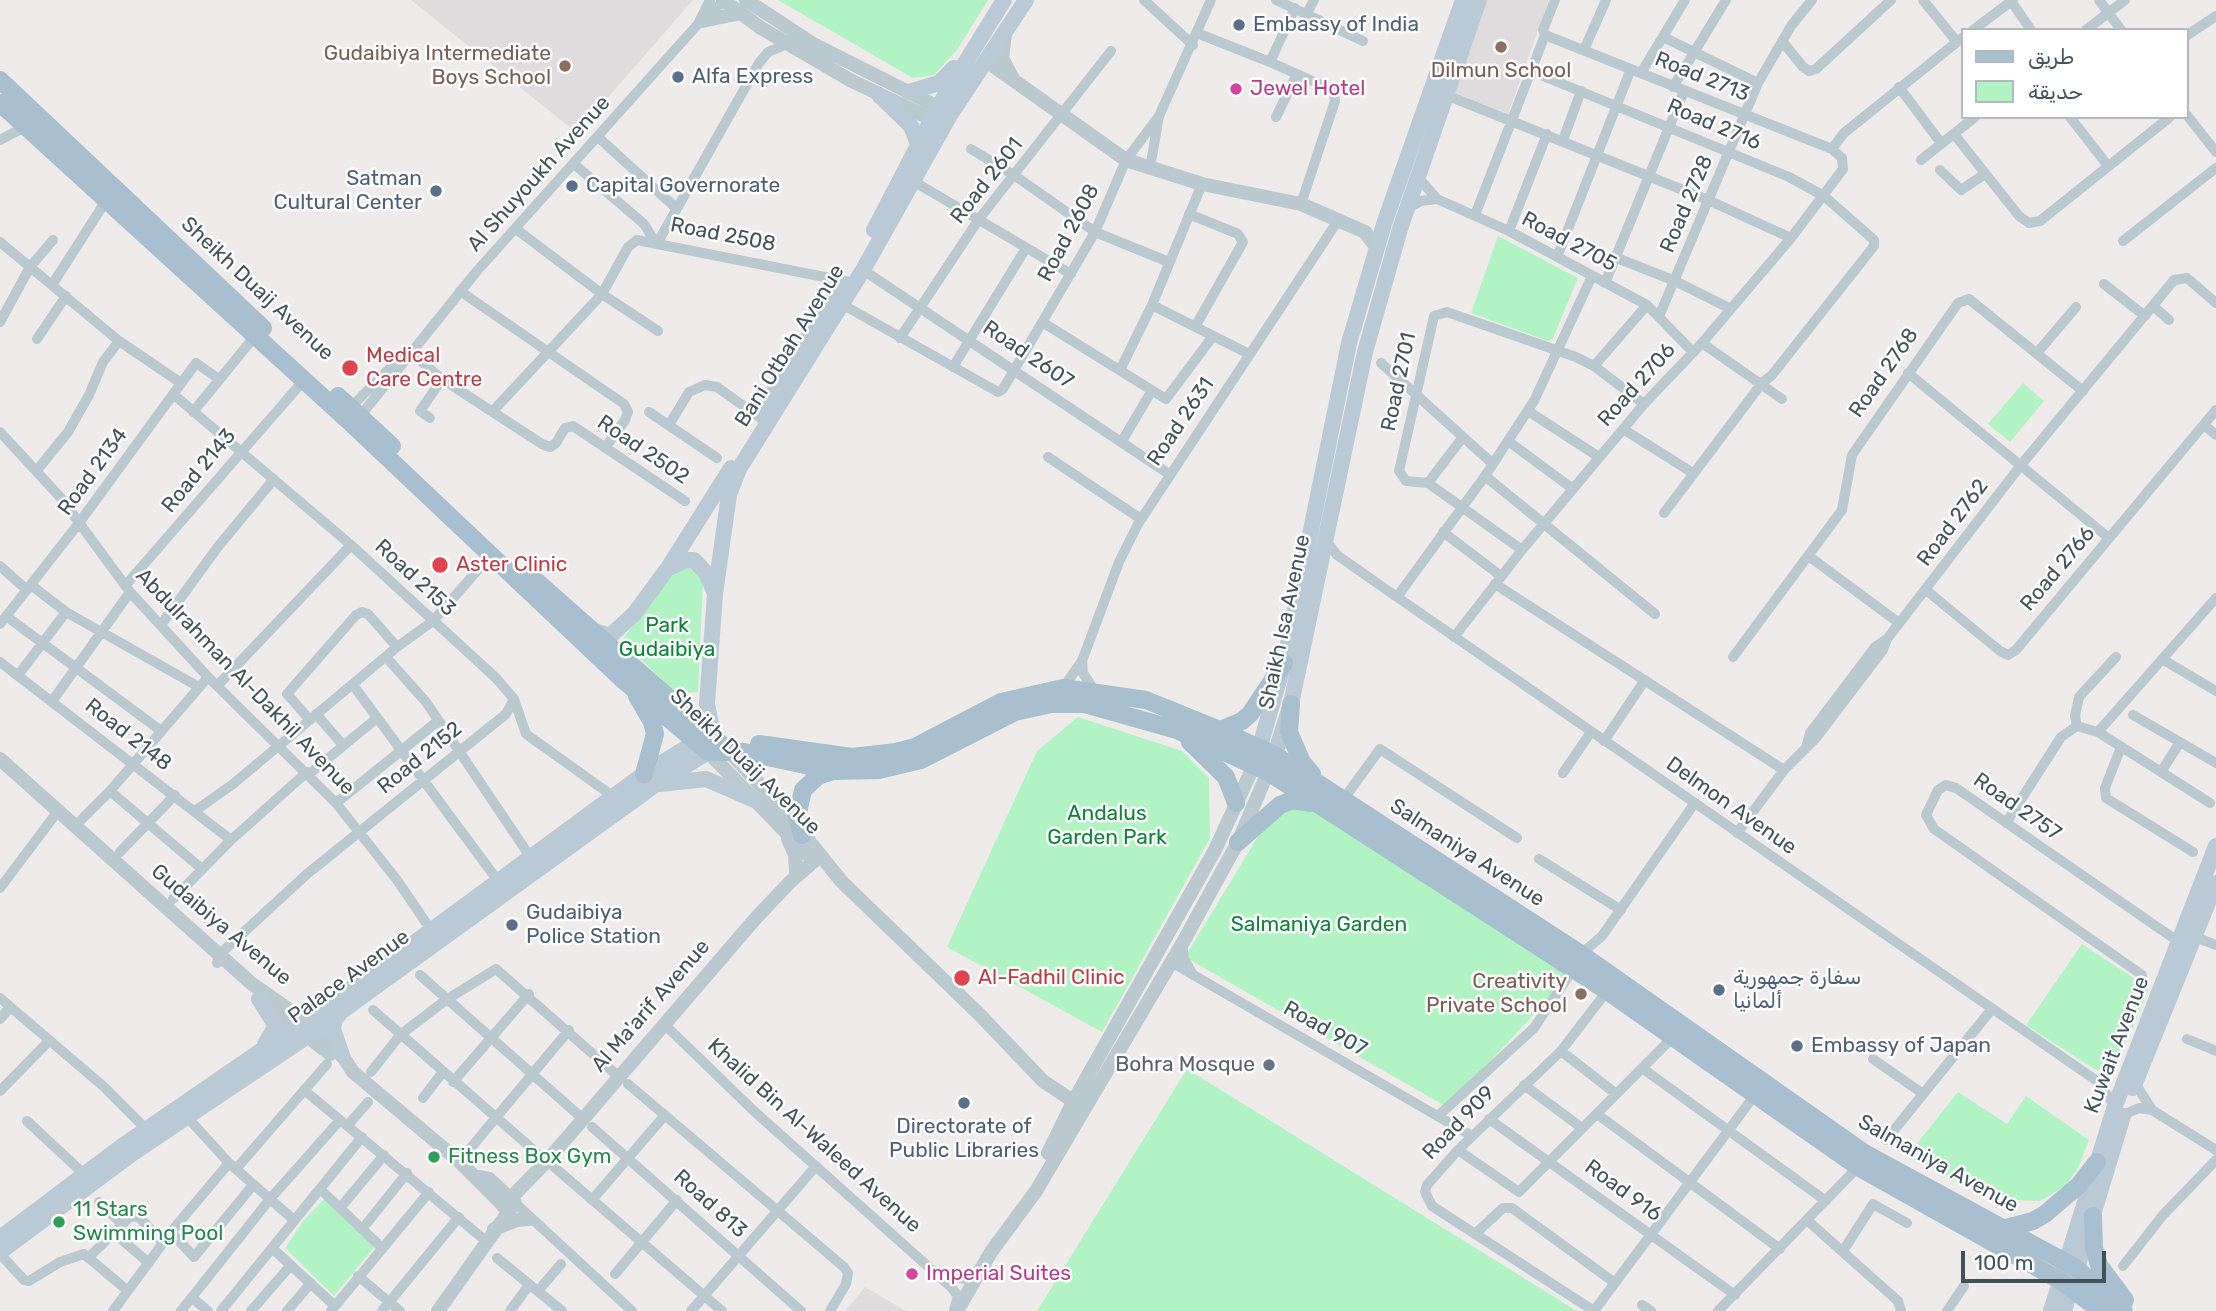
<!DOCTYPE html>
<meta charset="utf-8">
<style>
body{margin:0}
#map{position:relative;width:2216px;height:1311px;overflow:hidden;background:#efebeb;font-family:Rubik,Cairo,sans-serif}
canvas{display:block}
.legend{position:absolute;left:1961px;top:28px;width:228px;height:91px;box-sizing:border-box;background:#fff;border:2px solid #b3babd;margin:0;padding:9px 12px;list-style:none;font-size:21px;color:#42525b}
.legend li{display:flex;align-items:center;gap:14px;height:35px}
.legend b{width:35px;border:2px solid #b3babd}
.scale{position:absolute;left:1961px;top:1251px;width:145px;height:32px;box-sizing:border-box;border:4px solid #42525b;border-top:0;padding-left:9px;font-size:21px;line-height:24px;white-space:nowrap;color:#42525b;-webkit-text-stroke:5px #fff;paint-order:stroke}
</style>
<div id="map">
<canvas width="2216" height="1311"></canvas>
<ul class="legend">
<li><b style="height:9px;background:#a7bfce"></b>طريق</li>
<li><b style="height:19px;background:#b2f3c4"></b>حديقة</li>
</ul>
<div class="scale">100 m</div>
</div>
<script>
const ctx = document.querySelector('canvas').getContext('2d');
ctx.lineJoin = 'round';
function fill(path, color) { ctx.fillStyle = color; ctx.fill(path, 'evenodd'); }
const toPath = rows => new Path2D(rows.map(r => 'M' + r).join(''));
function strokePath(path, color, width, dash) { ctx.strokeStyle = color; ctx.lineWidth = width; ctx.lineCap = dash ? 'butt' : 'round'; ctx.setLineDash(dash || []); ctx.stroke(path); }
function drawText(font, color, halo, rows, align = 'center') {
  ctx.font = font + ' Rubik,Cairo,sans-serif'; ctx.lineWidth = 5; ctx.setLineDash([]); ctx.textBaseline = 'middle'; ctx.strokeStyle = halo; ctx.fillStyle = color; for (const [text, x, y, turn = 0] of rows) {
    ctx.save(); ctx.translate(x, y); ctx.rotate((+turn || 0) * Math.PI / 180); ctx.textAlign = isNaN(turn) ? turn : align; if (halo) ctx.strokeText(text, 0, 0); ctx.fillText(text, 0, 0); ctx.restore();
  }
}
fill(toPath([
 [411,0,693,0,577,133],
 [1486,0,1549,0,1508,114,1455,93],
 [865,1287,906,1311,845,1311]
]), '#e0dcdd');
fill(toPath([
 [778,0,988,0,957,50,934,75,913,78],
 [1498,236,1578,278,1553,338,1548,341,1471,313],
 [2023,383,2044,401,2010,442,1988,424],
 [682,563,696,568,703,582,698,692,676,694,622,640],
 [1078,717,1182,751,1209,778,1210,838,1102,1032,947,947,1037,751],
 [1293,807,1317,812,1571,975,1447,1107,1185,957,1265,825],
 [2082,944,2149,988,2131,1032,2110,1069,2096,1070,2026,1025],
 [1187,1069,1577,1311,1037,1311],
 [1958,1092,2007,1124,2026,1096,2089,1140,2078,1168,2065,1186,2040,1201,2013,1200,1954,1180,1907,1156],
 [328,1195,381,1239,334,1296,285,1248,304,1220]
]), '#b2f3c4');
strokePath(toPath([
 [1144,0,1193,45],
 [1276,0,1363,41],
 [1923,0,1957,42],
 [2099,0,2121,30],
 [2011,1,2031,30],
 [1307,13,1314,0],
 [698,24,710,0],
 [1973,30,2013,0],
 [2086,30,2125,0],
 [1197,33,1270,62,1328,88,1334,94,1335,101,1301,204],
 [2186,36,2216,16],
 [1663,37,1758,83],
 [1782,41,1803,67,1809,71,1816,69,1891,0],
 [1584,50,1606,0],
 [1270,62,1295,8],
 [1531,71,1789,177,1824,196,1874,240,1874,246,1772,375,1762,383,1664,513],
 [1641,73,1685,0],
 [1673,87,1726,0],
 [1899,87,1941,143],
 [1446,95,1708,200,1791,238],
 [2186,114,2216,152],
 [1276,117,1297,74],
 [2070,117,2108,166],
 [1954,134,2019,216,2029,223,2040,221,2170,117],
 [599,138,676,208],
 [0,140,19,130,29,130],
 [1563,140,1581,91],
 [971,149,1014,175,1095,232,1169,262],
 [1832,149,1844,133,1962,38],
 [1921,160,1975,117],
 [574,164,644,224,655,242],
 [1150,168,1159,116,1211,0],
 [1940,170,1961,190,1985,174],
 [1418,177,1437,199,1509,231,1647,305,1693,352],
 [913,181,1071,274],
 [1407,209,1421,201,1437,199],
 [1189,214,1238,234,1243,242,1195,327],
 [1475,215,1545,35,1543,30,1555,0],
 [516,229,602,294,658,331],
 [1509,231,1547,134],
 [2123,241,2216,168],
 [0,242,119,341,181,383],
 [658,242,759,63,768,52,787,44],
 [1557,257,1631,69],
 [1617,258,1675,281,1731,309],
 [863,270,1169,474],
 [1605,283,1684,91],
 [2104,284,2145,316],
 [52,285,109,196],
 [460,291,624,404,628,412,625,420,605,448],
 [838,302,998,392,1003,389,1095,232,1126,160,1159,116],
 [1152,305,1249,354],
 [2153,306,2169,320],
 [1660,314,1758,83,1791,26,1812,0],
 [0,322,30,267,53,240],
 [1042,322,1166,399,1213,336],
 [900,338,979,219,1111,51],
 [37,339,66,296],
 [1702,343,1782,399],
 [409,351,442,379,542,444,550,447,556,443,565,428,573,426,685,501],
 [2037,353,2076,307],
 [1381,363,1493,464],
 [1594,366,1647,305],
 [953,367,1026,248],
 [1120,370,1152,305,1202,184],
 [1908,373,2109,538],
 [173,394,351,545,496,678,514,699,526,734,614,797],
 [349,409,406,352],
 [493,411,602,294,628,247,637,240,855,283],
 [1528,411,1599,457],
 [193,412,255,336],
 [649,412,717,458],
 [354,417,361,415,477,271,698,24,725,0],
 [430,418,420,411,442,379],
 [669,425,689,392,705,385,717,387,766,422],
 [2204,425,2216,435],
 [1623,429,1693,473],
 [0,432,61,498,130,592,208,677,336,803,397,880,431,930],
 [1122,441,1151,392],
 [1508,441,1573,489],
 [1048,457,1141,519],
 [38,469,68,432,89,395,103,362,119,341],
 [1485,476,1655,614],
 [1428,483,1463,437],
 [1443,532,1501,576],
 [1325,539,1337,555,1384,588,2097,1081,2115,1106],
 [1522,550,1428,483,1406,481,1399,471,1434,316,1447,312,1576,357,1594,366,1644,404],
 [1810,557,1899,623],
 [0,566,27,590],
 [1495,584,1784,770],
 [31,585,66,612,199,687],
 [125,586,304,380],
 [1926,590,2000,651,2008,655,2016,650,2216,410],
 [1397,597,1485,476,1534,401,1592,276],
 [6,616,160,730],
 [0,624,79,523,196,363,219,379],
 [161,625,217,548,274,479],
 [1454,637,1522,550,1644,404,1702,343,1791,238,1843,169,1842,158,1832,149,1545,35],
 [386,657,426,702,531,858],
 [1733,657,1842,510,1852,455,1958,303,1969,299,2083,391],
 [2162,659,2216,691],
 [1082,661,1083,673,1094,690],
 [0,662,231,840],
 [19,674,66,612],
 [353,685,498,881],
 [217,686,351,545],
 [1063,688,1082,661,1119,562,1138,524,1339,219],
 [53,700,130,592],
 [316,714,343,745],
 [2133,715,2216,763],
 [310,720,287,694,356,615,362,612,368,614,397,647],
 [2077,726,2075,716,2079,697,2116,657],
 [2098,732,2216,598],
 [1604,741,1645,680],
 [1807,744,1810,733,1875,647,1887,639],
 [2121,747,2105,788,2106,798,2193,852],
 [2161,772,2180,742],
 [1563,773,1591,732],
 [309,774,377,718],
 [110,791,202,869],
 [1343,800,1380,749,1517,838],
 [336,803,438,721],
 [195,811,233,784,397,647,433,621,490,556],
 [2006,823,2061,737,2077,726,2098,732,2210,803],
 [74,827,110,791,208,677],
 [1737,833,1784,770,1816,738,1883,650,1887,639,2021,465,2174,280,2187,278,2216,303],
 [120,852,175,795],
 [1539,859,1621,910],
 [0,888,58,811],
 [173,899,231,840,307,772],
 [2195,937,2216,945],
 [1182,944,1184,959,1193,975],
 [1581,954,1602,936,1694,804],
 [1171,962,1472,1136],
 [217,963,220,954,307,874,506,714,514,699],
 [420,975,582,1118],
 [2142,975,1934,829,1926,815,1938,790,1946,785,1956,788,2179,942],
 [0,998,103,1086,147,1130],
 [373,1010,537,1153],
 [0,1019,10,1007],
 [665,1025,755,1112,951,1287,958,1296,954,1310],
 [2187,1039,2216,1051],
 [1561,1051,1615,1093],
 [1873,1059,1922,1093],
 [1642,1068,1826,1201],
 [371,1072,400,1035,446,1000,496,969,618,1076],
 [453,1082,529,994],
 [2135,1083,2152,1110,2216,1150],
 [628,1084,844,1267,848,1273,846,1284,830,1311],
 [1524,1085,1582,1128],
 [304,1090,486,1241],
 [0,1091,49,1041],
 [423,1098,442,1073],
 [1597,1114,1780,1249],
 [1439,1115,1534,1028,1573,969],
 [2123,1115,2139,1108,2152,1110],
 [188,1118,229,1163,294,1220],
 [1489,1119,1735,1295],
 [27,1121,85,1175],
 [348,1125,368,1102],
 [592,1127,801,1311],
 [1886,1140,1991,1010],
 [469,1150,569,1030],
 [1458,1150,1519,1192,1672,1038],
 [554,1167,722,1311],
 [236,1169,327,1064],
 [320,1189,381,1247],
 [592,1200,665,1115],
 [99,1202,122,1224],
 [515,1203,632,1311],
 [341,1207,384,1155],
 [1808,1221,1898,1301,1901,1311],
 [363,1228,407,1173],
 [171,1232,194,1257,253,1185],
 [114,1233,149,1263],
 [1475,1234,1503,1208,1512,1208,1615,1283],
 [272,1248,335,1306],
 [1843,1251,1873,1204,1907,1223],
 [0,1254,24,1280,29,1281,60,1262,84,1254,128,1291],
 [88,1258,131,1216,139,1217,163,1243],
 [497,1258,562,1311],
 [2123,1266,2163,1215,2216,1160],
 [615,1274,677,1200],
 [939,1275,966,1279,978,1270],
 [358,1276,400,1311],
 [538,1291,561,1264],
 [192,1298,208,1311],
 [1642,1305,1651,1311],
 [113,1311,171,1232,229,1163],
 [181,1311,270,1199,340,1120],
 [221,1311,362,1137],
 [251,1311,291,1265],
 [287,1311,311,1283],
 [331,1311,429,1192],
 [382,1311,459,1217],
 [510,1311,529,1285],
 [691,1311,816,1166],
 [1594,1311,1432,1206,1425,1192,1427,1185,1458,1150,1561,1051,1607,991],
 [1594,1311,1754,1096],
 [1718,1311,1858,1167],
 [1947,1311,1964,1286]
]), '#bac8d0', 10);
strokePath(toPath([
 [723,0,761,28,850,80,931,119,942,118],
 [746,0,815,45,938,107,945,116],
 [702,21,741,13],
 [1005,34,1002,58,1012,77],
 [985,60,1126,160,1202,184,1301,204,1365,232,1377,248],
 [729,751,792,820,842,882,979,1014,1043,1081,1079,1105,1089,1100],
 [708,752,812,859],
 [0,759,251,983,305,1021,342,1055,353,1072,460,1162,508,1210],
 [788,839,795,855,796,871],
 [263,1002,330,1054],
 [1048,1153,1073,1102,1215,850,1254,765],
 [478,1177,489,1179,515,1203],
 [503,1206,547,1161,755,919,790,882,820,856],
 [494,1229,517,1220,529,1219],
 [438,1311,514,1204],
 [957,1311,991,1252,1036,1191,1182,944,1238,842,1268,772]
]), '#bac8d0', 14);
strokePath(toPath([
 [909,92,939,83,954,68],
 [879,95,911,126,918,144],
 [874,230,938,107,1004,0],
 [763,408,841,285],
 [669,568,686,560,694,560,706,573,714,591],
 [594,631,610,636,634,614,668,568,731,468],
 [1256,760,1284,663,1349,343,1384,224,1463,0],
 [1271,767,1291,704,1365,352,1400,229,1479,0],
 [660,784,706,779,754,800],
 [259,999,276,1026,265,1044],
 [341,1012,335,1019,333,1029,342,1055],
 [2133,1088,2216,883],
 [0,1238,125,1144,361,982,644,774,697,741],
 [0,1252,133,1153,306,1037,655,785,708,752,714,738,707,704,715,594,729,495,739,469,863,270,950,115,1026,0],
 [2051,1311,2115,1106,2216,846],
 [2064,1311,2123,1116]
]), '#b9cad6', 16);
strokePath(toPath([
 [0,80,263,328],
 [0,103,351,423,623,680,708,752,744,752,833,771,879,770,921,760,1015,712,1051,704,1085,704,1177,730,1268,772,1607,991,1858,1167,2061,1281,2101,1311],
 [338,396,392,446],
 [527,573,729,751],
 [637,696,652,722,655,734,644,774],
 [1291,704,1289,732,1302,762,1312,774],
 [1220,730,1242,721,1250,714,1284,663],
 [1190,742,1226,777,1236,803],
 [759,744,852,757,896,752,915,747,1001,702,1063,688,1146,700,1220,730,1276,756,1581,954,1866,1154,2076,1268,2124,1311],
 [802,835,797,817,803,790,818,776,833,771],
 [1238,842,1280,805,1293,800,1311,803],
 [2093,1216,2094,1248,2099,1265,2125,1300],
 [2006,1228,2033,1221,2045,1214,2079,1185,2097,1162]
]), '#a7bfce', 18);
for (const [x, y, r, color] of [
 [1239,25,7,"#5c6f8a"],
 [1501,47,7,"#8d6e63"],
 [565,66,7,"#8d6e63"],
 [678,77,7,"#5c6f8a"],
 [1236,89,7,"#d1479c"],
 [572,186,7,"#5c6f8a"],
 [436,191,7,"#5c6f8a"],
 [350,368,9,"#e0444e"],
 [440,565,9,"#e0444e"],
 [512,925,7,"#5c6f8a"],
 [962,978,9,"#e0444e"],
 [1719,990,7,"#5c6f8a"],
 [1581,994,7,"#8d6e63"],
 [1797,1046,7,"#5c6f8a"],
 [1269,1065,7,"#6b7280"],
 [964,1103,7,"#5c6f8a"],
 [434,1157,7,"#2e9e5b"],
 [59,1222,7,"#2e9e5b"],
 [912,1274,7,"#d1479c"]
]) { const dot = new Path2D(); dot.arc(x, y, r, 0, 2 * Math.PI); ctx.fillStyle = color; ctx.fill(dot); strokePath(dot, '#fff', 2.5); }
drawText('21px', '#4e5e75', '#fff', [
 ["Embassy of India",1253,25],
 ["Alfa Express",692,77],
 ["Satman",422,179,"right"],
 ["Cultural Center",422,203,"right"],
 ["Capital Governorate",586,186],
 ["Gudaibiya",526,913],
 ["Police Station",526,937],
 ["سفارة جمهورية",1733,978],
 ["ألمانيا",1733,1002],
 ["Embassy of Japan",1811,1046],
 ["Directorate of",964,1127,"center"],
 ["Public Libraries",964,1151,"center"]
], 'left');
drawText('21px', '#785e54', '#fff', [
 ["Gudaibiya Intermediate",551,54],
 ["Boys School",551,78],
 ["Dilmun School",1501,71,"center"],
 ["Creativity",1567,982],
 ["Private School",1567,1006]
], 'right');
drawText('21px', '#42525b', '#fff', [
 ["Road 2713",1702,77,22],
 ["Road 2716",1714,125,23],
 ["Al Shuyoukh Avenue",539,174,-48],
 ["Road 2601",987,181,-52],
 ["Road 2728",1687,204,-67],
 ["Road 2608",1069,233,-62],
 ["Road 2508",723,235,11],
 ["Road 2705",1569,242,28],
 ["Sheikh Duaij Avenue",257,289,43],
 ["Bani Otbah Avenue",790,346,-58],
 ["Road 2607",1028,355,34],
 ["Road 2768",1884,373,-55],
 ["Road 2701",1399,382,-78],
 ["Road 2706",1637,385,-48],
 ["Road 2631",1181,422,-56],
 ["Road 2502",643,450,34],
 ["Road 2143",199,471,-50],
 ["Road 2134",93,472,-54],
 ["Road 2762",1953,523,-53],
 ["Road 2766",2058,569,-50],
 ["Road 2153",415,578,43],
 ["Shaikh Isa Avenue",1285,622,-78],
 ["Abdulrahman Al-Dakhil Avenue",245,682,46],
 ["Road 2148",128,735,38],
 ["Road 2152",420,758,-39],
 ["Sheikh Duaij Avenue",745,762,44],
 ["Delmon Avenue",1731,806,35],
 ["Road 2757",2017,807,35],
 ["Salmaniya Avenue",1467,853,33],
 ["Gudaibiya Avenue",221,925,40],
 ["Palace Avenue",349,977,-36],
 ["Al Ma'arif Avenue",651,1006,-49],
 ["Road 907",1325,1029,29],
 ["Kuwait Avenue",2117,1045,-69],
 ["Road 909",1459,1123,-46],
 ["Khalid Bin Al-Waleed Avenue",814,1136,42],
 ["Salmaniya Avenue",1938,1164,29],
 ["Road 916",1623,1191,36],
 ["Road 813",710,1204,42]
]);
drawText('21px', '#b23c85', '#fff', [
 ["Jewel Hotel",1250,89],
 ["Imperial Suites",926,1274]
], 'left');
drawText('21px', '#be3a42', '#fff', [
 ["Medical",366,356],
 ["Care Centre",366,380],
 ["Aster Clinic",456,565],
 ["Al-Fadhil Clinic",978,978]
], 'left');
drawText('21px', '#0c823a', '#fff', [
 ["Park",667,626],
 ["Gudaibiya",667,650],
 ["Andalus",1107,814],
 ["Garden Park",1107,838],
 ["Salmaniya Garden",1319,925]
]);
drawText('21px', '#5b616d', '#fff', [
 ["Bohra Mosque",1255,1065]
], 'right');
drawText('21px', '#27864d', '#fff', [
 ["Fitness Box Gym",448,1157],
 ["11 Stars",73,1210],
 ["Swimming Pool",73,1234]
], 'left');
</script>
